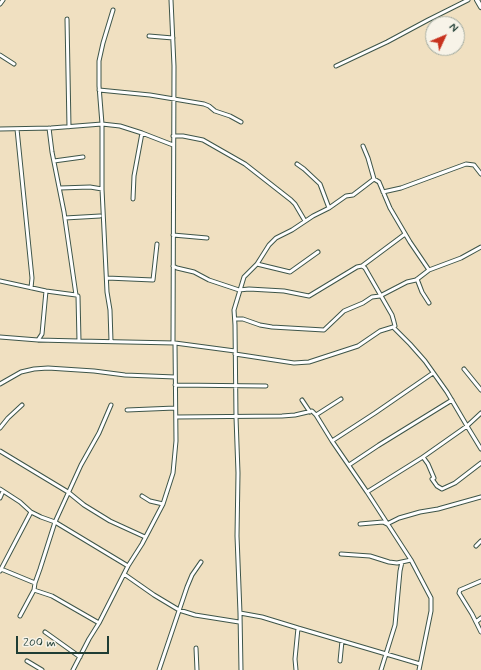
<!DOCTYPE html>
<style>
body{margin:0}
#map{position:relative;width:481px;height:670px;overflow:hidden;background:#f0e0c1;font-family:Mynerve,sans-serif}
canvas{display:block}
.north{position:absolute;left:425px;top:16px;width:40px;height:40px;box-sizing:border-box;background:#f7f3e8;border:1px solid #a1aaa0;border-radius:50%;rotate:46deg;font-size:11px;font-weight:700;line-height:16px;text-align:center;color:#1f3d34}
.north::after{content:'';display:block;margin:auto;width:14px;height:18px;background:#c8321e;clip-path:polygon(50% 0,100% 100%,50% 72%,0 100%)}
.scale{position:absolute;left:16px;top:636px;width:93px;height:18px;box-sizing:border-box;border:2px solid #1f3d34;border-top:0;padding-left:5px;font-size:12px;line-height:14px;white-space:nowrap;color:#1f3d34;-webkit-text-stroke:3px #f7f3e8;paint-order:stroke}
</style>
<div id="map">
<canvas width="481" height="670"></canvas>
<div class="north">N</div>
<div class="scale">200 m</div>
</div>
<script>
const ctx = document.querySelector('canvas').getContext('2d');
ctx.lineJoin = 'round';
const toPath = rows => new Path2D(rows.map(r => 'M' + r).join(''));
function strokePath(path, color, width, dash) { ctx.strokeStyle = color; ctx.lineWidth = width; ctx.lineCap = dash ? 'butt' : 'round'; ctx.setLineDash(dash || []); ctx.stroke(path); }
const minor = toPath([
 [171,0,174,66,173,342],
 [0,4,3,0],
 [67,19,69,127],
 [149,36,173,38],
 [0,55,14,64],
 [336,66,387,42,428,20,468,0],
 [99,90,150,95,204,104,209,106,215,111,230,116,241,122],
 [49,128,52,152,64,212,76,295],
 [0,129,51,128,102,124,120,126,142,133,173,145],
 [17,129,32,278,31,288],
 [173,136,183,136,203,140,245,164,291,200,295,204,305,221],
 [363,146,368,158,374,179],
 [54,161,83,157],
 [297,164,304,169,320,184,329,208],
 [60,188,90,187,102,189],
 [383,192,401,188,466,164,474,165,481,174],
 [133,199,134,176,142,133],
 [65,218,100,216],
 [173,235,207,238],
 [257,264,290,272,318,252],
 [173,266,177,268,194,272,209,280,239,290,249,289,284,291,309,296,357,267,362,266,365,268,392,315,394,322,395,326,393,327,380,331,358,346,309,362,294,363,235,354],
 [362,266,405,234],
 [107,278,153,280,157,244],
 [417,279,422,292,429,303],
 [0,281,46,291,76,295,78,296,79,341,175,343,176,441,173,473,163,504,142,544,128,566,99,623,89,639,73,670],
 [235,319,243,319,260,325,272,327,324,330,344,311,363,303,372,297,380,296,407,282,416,280,429,270,461,258,481,247],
 [393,327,410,344,425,361,447,392,467,426,481,413],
 [0,337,38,340,79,341],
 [38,340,42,334,46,291],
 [111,341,110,310,107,292,102,189,102,124,99,86,99,61,103,43,113,10],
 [175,343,235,351],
 [464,369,481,390],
 [0,384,21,372,34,369,48,368,94,371,125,375,175,377],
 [175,385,266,386],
 [302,400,310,412],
 [127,410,175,408],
 [316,415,341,399],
 [176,417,282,416,295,415,312,411,316,415,332,441,367,492,411,560,431,598,431,611,419,670],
 [0,428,8,418,22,405],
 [332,441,375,413,433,373],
 [379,445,452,400],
 [0,451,68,492,84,505,110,521,145,537],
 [423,457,428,464,434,478],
 [349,465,379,445],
 [432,479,437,486,442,489,455,483,481,463],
 [0,489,20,502,31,512,41,517,55,522,128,566],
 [367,492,423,457,467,426,481,449],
 [142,496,150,501,163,504],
 [0,498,3,491],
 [360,524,383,522,387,524,399,518,420,512,438,509,481,497],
 [476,546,481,541],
 [341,554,370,556,389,562,397,563,411,560],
 [1,569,35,583,34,590,20,616],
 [0,571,31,512],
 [124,574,154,595,179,610,195,615,239,622],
 [481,581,460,590,459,593,472,614,481,632],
 [35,583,40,569,55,522,81,465,99,433,111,405],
 [34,590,52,596,99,623],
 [240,613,237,536,238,473,236,417,235,325,234,310,244,277,257,264,269,245,276,238,292,230,313,216,329,208,346,196,353,195,374,179,379,182,390,208,410,242,429,270],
 [476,622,481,618],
 [298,628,420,664],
 [45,632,80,657],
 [196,648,197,670],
 [27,661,42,670],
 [340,661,342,641],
 [159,670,187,587,192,575,201,562],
 [241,670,240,613,262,617,298,628,295,659,296,670],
 [381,670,395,625,400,571,402,562]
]);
const tertiary = toPath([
 [477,0,481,7]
]);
strokePath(minor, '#3e5549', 5);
strokePath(tertiary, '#3e5549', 6);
strokePath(minor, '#fff', 3);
strokePath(tertiary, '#fff', 4);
</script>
